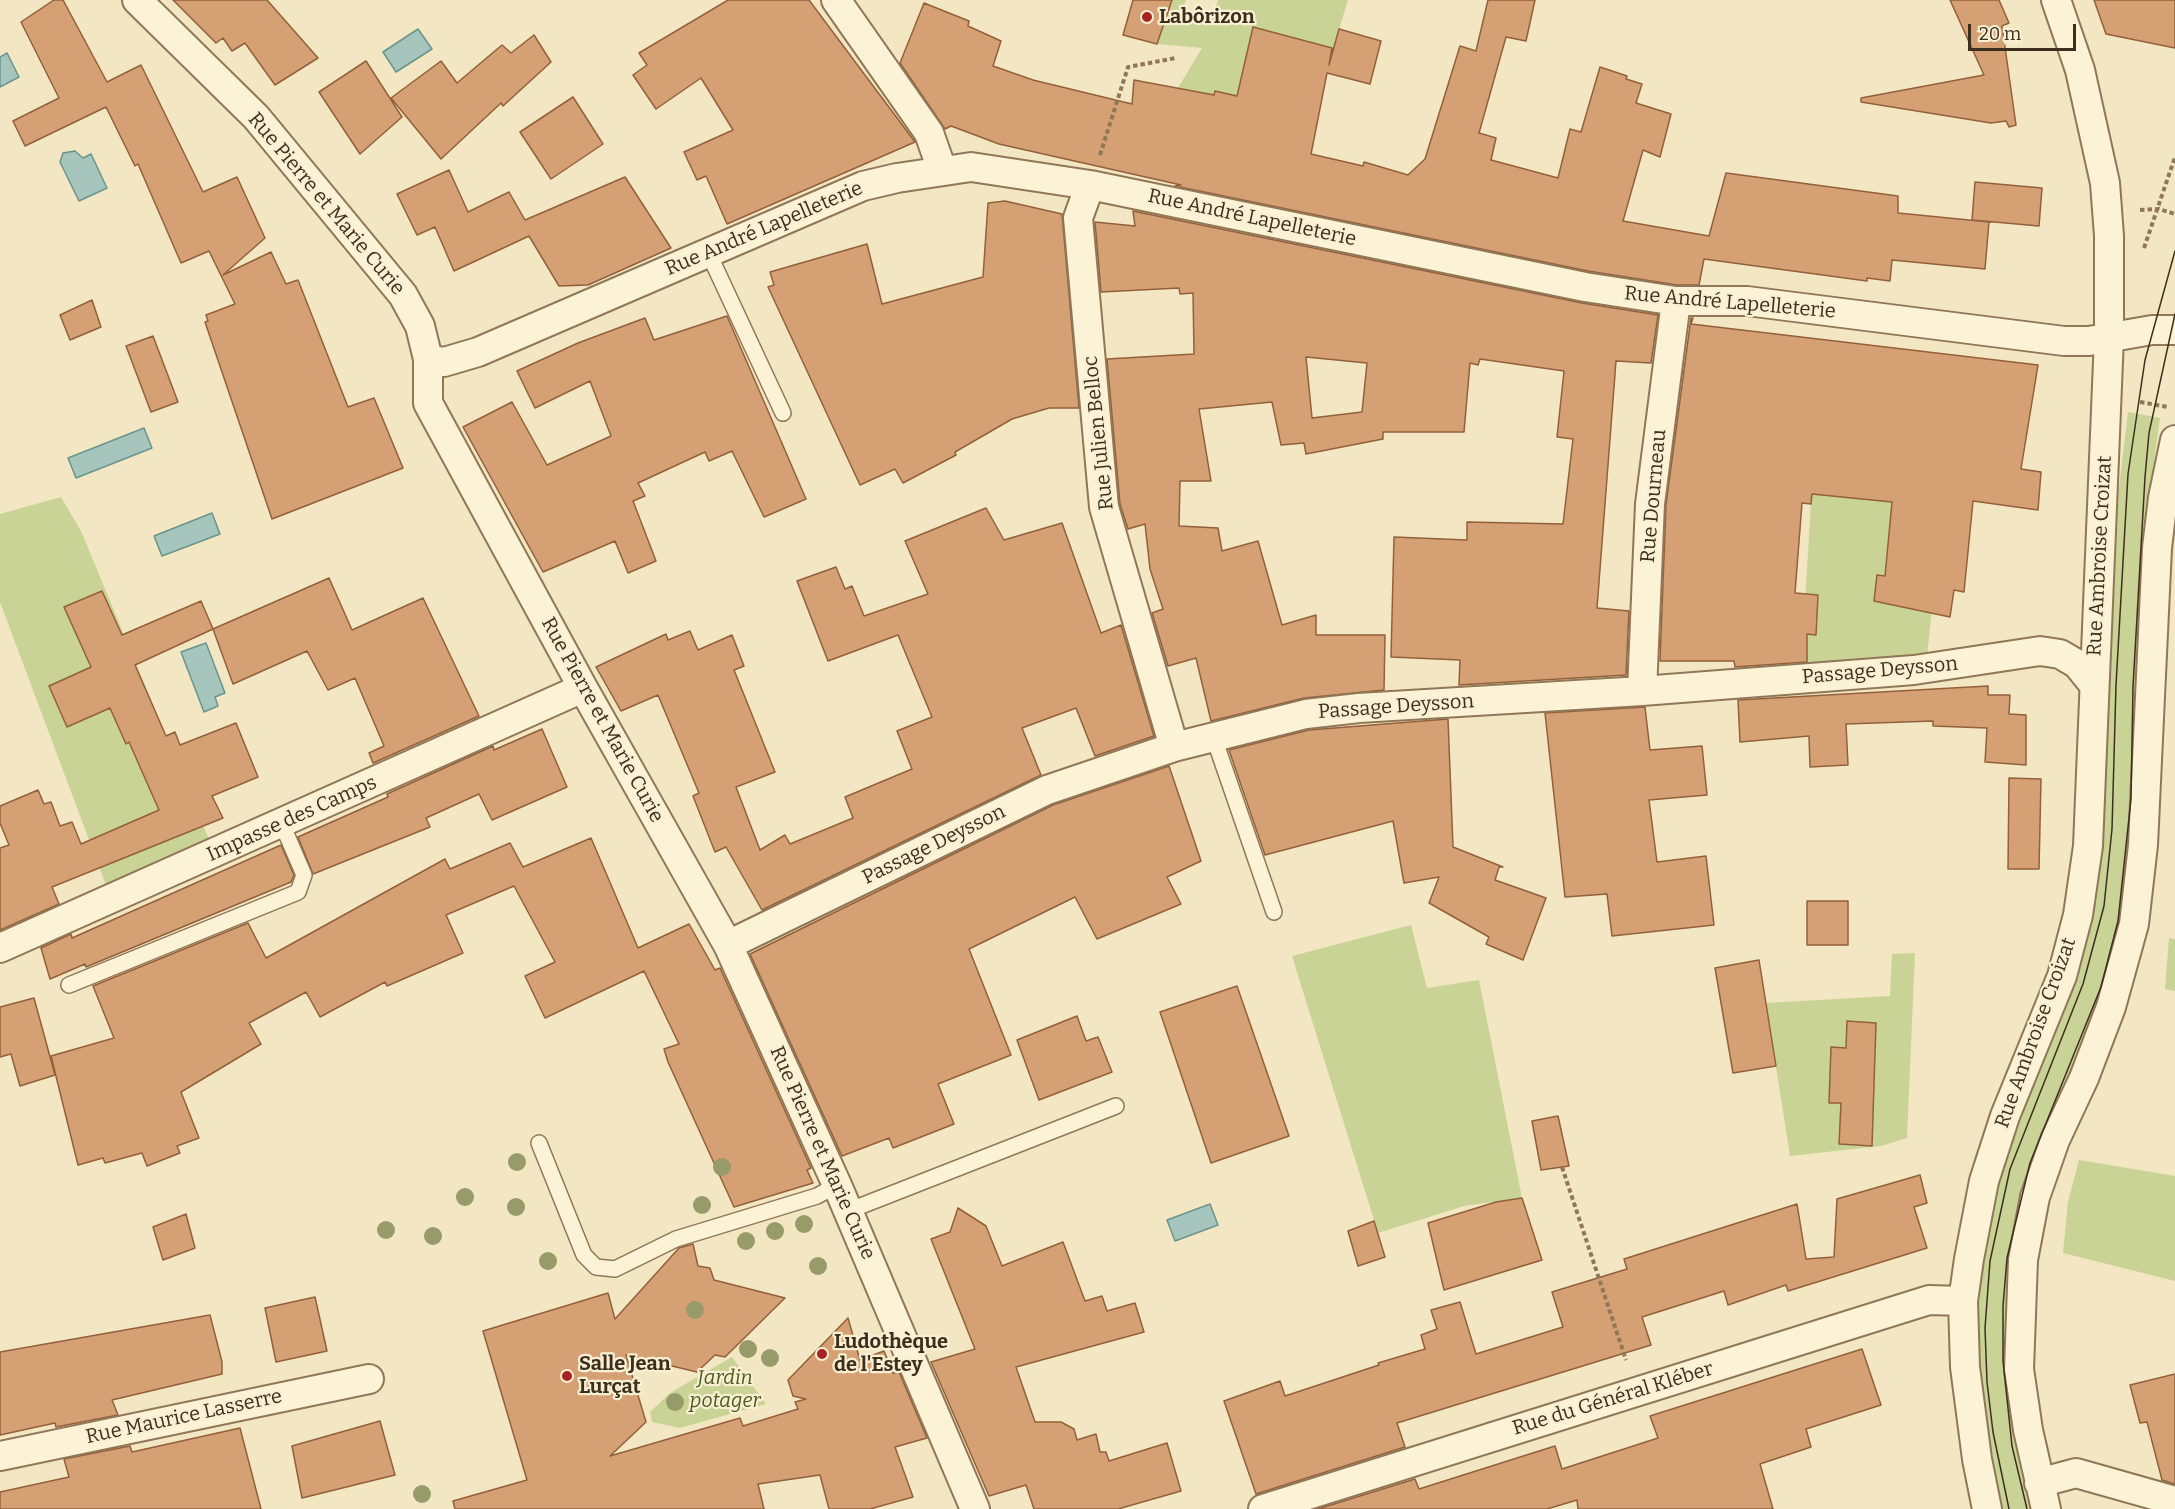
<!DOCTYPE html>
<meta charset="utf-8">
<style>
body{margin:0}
#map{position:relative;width:2175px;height:1509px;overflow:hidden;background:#f3e6c2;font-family:Bitter,serif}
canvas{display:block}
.scale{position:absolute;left:1968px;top:24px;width:108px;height:27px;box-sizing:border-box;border:3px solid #3e2e1d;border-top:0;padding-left:8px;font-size:18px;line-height:21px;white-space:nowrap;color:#3e2e1d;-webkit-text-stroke:4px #f9f0d3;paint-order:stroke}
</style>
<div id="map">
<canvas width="2175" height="1509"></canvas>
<div class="scale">20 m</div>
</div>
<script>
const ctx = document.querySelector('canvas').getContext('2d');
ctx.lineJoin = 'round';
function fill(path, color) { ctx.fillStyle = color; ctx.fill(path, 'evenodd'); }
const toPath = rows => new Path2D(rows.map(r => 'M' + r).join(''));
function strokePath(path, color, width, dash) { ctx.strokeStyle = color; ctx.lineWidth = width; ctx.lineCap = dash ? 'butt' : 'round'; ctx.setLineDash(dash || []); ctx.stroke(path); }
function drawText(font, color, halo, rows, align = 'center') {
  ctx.font = font + ' Bitter,serif'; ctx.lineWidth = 4.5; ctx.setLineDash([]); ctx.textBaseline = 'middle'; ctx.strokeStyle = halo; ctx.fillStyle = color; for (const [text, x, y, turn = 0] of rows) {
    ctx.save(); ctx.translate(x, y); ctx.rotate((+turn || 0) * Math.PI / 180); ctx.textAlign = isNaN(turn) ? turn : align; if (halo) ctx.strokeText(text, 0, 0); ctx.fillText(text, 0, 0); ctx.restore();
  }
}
fill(toPath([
 [1172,0,1186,0,1183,8,1212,18,1218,0,1348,0,1326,72,1248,98,1215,91,1214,96,1178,88,1202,48,1157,44],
 [1821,339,1858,344,1850,422,1937,436,1948,354,1961,356,1954,390,1927,657,1801,668],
 [2128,412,2160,418,2149,498,2128,888,2114,959,2021,1217,2036,1509,2002,1509,1987,1446,1979,1390,1978,1281,2002,1163,2055,1026],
 [61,497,81,531,210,842,107,888,0,602,0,514],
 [1411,925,1427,988,1479,980,1522,1198,1464,1206,1378,1233,1292,956],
 [2169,938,2175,939,2175,991,2165,989],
 [1915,953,1907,1138,1881,1146,1790,1156,1766,1003,1890,996,1892,954],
 [2079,1160,2175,1176,2175,1281,2063,1253,2068,1202],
 [732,1357,766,1404,680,1428,652,1422,650,1412,670,1393]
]), '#c9d395');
const water = toPath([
 [418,29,432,49,396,72,383,52,418,29],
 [7,53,19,77,0,87,0,57,7,53],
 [75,151,83,158,91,154,107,188,79,201,60,162,63,153,75,151],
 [144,428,152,448,76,478,68,458,144,428],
 [212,513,220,534,162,556,154,536,212,513],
 [206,643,225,693,215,697,218,706,204,712,181,652,206,643],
 [1210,1204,1218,1225,1175,1241,1167,1220,1210,1204]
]);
fill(water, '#a5c5bd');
strokePath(water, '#6a958c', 1.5);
const building = toPath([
 [54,0,63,0,107,82,141,65,203,192,237,177,265,238,223,275,271,252,286,284,298,280,348,407,374,398,403,468,272,519,205,322,208,321,206,315,235,304,209,251,181,263,138,164,135,166,106,107,25,146,13,121,59,98,21,22,54,0],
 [173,0,267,0,318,58,275,85,245,43,232,51,223,38,216,43,173,0],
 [728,0,809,0,915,142,727,224,706,176,697,180,684,152,733,130,701,78,656,109,633,75,647,65,639,53,728,0],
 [1133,0,1172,0,1157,44,1123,35,1133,0],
 [1488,0,1535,0,1526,41,1506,37,1479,133,1496,138,1491,160,1558,178,1570,129,1581,132,1600,67,1627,76,1626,79,1642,84,1636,103,1671,114,1660,157,1643,150,1623,221,1709,236,1726,173,1898,196,1898,213,1989,222,1985,269,1892,260,1890,281,1867,278,1867,281,1704,259,1699,285,1677,285,1588,271,1175,186,1181,185,999,144,951,126,945,129,900,63,924,3,969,21,968,26,1001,41,993,66,1033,80,1132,104,1134,80,1214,95,1215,91,1237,96,1253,27,1332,48,1329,65,1339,29,1381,41,1370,84,1327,73,1311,154,1363,166,1364,162,1408,175,1425,159,1460,46,1476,51,1488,0],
 [1950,0,1999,0,2009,23,2002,26,2016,125,2009,127,2006,121,1991,123,1861,102,1861,98,1984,75,1950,0],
 [2094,0,2175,0,2175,48,2106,34,2094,0],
 [534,35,551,62,503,106,501,103,441,159,391,98,441,61,457,83,502,45,511,53,534,35],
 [366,61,402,117,360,154,319,92,366,61],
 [573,97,603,144,551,179,520,132,573,97],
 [449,170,468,212,509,192,525,220,625,177,671,248,588,285,559,286,529,236,454,271,435,227,417,235,397,194,449,170],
 [1975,182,2042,188,2039,226,1972,220,1975,182],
 [1005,201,1062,214,1079,408,1049,408,1012,419,955,452,956,455,903,483,895,469,860,485,768,287,774,285,770,272,867,244,882,304,983,277,988,203,1005,201],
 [1133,211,1582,303,1658,315,1651,363,1616,361,1597,608,1629,611,1626,675,1459,685,1460,660,1391,657,1394,537,1467,540,1467,522,1563,524,1573,439,1557,437,1564,371,1480,359,1478,365,1470,363,1464,432,1383,432,1383,439,1306,454,1304,443,1281,445,1272,402,1199,409,1211,481,1180,481,1179,526,1218,528,1222,551,1258,541,1282,625,1316,615,1316,635,1385,635,1384,690,1304,698,1211,721,1196,658,1168,666,1152,613,1163,609,1150,569,1145,524,1128,529,1120,504,1107,359,1194,354,1193,293,1180,294,1179,288,1101,292,1095,222,1135,226,1133,211],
 [1306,357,1367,363,1362,412,1312,418,1306,357],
 [92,300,101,327,70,340,60,315,92,300],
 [727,316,806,499,764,517,732,451,709,461,705,452,638,483,645,496,633,501,656,561,628,573,615,541,543,572,463,427,512,402,547,465,611,436,590,381,535,408,517,371,578,343,645,318,654,340,727,316],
 [1691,318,1693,318,1691,324,2038,365,2021,469,2041,472,2038,510,1973,501,1964,592,1954,590,1950,617,1874,601,1877,575,1885,576,1892,502,1812,494,1811,504,1802,503,1795,593,1818,595,1816,635,1807,634,1807,662,1735,667,1734,661,1660,661,1666,505,1691,318],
 [153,336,178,402,151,412,126,346,153,336],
 [986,508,1004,540,1062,523,1101,633,1121,625,1154,736,1095,756,1076,708,1022,728,1041,775,762,910,726,847,715,852,693,796,699,793,658,695,621,711,596,667,666,634,668,640,690,631,698,650,732,635,744,666,734,670,775,772,736,787,760,850,785,835,790,844,853,818,845,797,912,769,897,731,932,717,898,635,828,661,797,581,836,567,845,589,852,586,864,616,928,594,905,541,986,508],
 [329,578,352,630,423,598,479,716,373,763,369,753,384,746,355,678,328,690,307,651,233,684,213,629,329,578],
 [102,591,122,635,201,601,213,629,135,665,166,736,175,732,180,745,236,723,258,777,212,796,223,818,52,887,59,904,0,930,0,848,9,845,0,823,0,806,38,790,44,804,51,802,60,826,72,822,81,844,159,810,129,742,126,744,110,708,67,727,49,686,91,667,64,607,102,591],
 [1988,686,1988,695,2010,695,2009,714,2026,715,2026,765,1985,762,1987,728,1933,726,1933,721,1846,724,1848,765,1810,767,1809,736,1740,742,1738,700,1988,686],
 [1645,707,1650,750,1702,746,1707,795,1649,800,1657,862,1706,856,1714,925,1612,936,1607,894,1565,897,1545,713,1645,707],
 [1448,719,1453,847,1503,867,1499,867,1495,880,1546,898,1523,960,1486,944,1489,937,1429,903,1439,877,1404,883,1393,821,1265,855,1229,750,1309,730,1448,719],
 [542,729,567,787,492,820,479,794,426,818,430,827,313,874,298,837,388,797,387,794,493,746,494,750,542,729],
 [1169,766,1201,861,1167,877,1181,904,1097,939,1075,897,969,949,1011,1055,938,1084,954,1124,893,1148,889,1138,842,1156,750,954,1053,805,1169,766],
 [2009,778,2041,779,2039,869,2008,869,2009,778],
 [591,838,638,948,689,924,715,970,720,968,811,1168,807,1170,813,1183,734,1207,668,1062,664,1049,679,1044,644,971,545,1018,525,976,555,962,514,886,446,915,463,953,387,986,385,982,320,1017,306,992,249,1023,261,1044,181,1092,199,1138,177,1146,180,1153,147,1166,142,1153,105,1163,103,1158,78,1165,51,1056,114,1038,93,986,248,923,266,958,445,859,450,869,510,843,523,867,591,838],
 [281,845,294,875,291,882,86,967,85,964,50,979,41,948,71,934,72,938,281,845],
 [1807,901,1848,901,1848,945,1807,945,1807,901],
 [1759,960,1776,1066,1733,1073,1715,968,1759,960],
 [1237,986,1289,1136,1211,1163,1160,1012,1237,986],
 [34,998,55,1075,20,1086,11,1054,0,1057,0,1007,34,998],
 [1077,1016,1086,1041,1098,1037,1112,1072,1039,1100,1017,1040,1077,1016],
 [1847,1021,1876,1023,1872,1146,1839,1144,1841,1103,1829,1103,1831,1047,1846,1048,1847,1021],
 [1558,1116,1569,1166,1541,1170,1532,1121,1558,1116],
 [1920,1175,1927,1203,1914,1207,1927,1248,1788,1291,1786,1285,1728,1305,1724,1291,1642,1317,1651,1345,1397,1423,1405,1447,1256,1494,1224,1401,1280,1381,1285,1396,1379,1365,1378,1363,1425,1349,1421,1335,1437,1329,1431,1310,1460,1302,1476,1354,1563,1327,1552,1292,1627,1269,1624,1259,1797,1204,1806,1259,1834,1257,1837,1199,1920,1175],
 [1522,1198,1542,1260,1444,1290,1428,1223,1496,1202,1522,1198],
 [958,1208,986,1226,1002,1266,1063,1242,1085,1301,1102,1296,1107,1311,1135,1303,1144,1332,1016,1367,1035,1422,1061,1422,1074,1429,1077,1440,1096,1434,1100,1452,1106,1452,1109,1461,1167,1443,1181,1491,1118,1509,1034,1509,1026,1485,989,1496,931,1362,975,1349,931,1239,950,1232,958,1208],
 [186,1214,195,1248,163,1260,153,1227,186,1214],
 [1374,1221,1385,1257,1358,1266,1348,1231,1374,1221],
 [693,1244,698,1266,710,1268,714,1280,785,1298,725,1357,715,1355,697,1372,626,1355,646,1422,610,1456,740,1418,743,1426,798,1409,795,1402,806,1399,793,1396,788,1380,848,1318,860,1360,884,1351,893,1373,899,1372,927,1438,895,1447,913,1497,870,1509,829,1509,820,1475,758,1484,764,1509,455,1509,453,1501,527,1480,483,1331,608,1293,615,1319,679,1248,693,1244],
 [315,1297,327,1351,276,1362,265,1308,315,1297],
 [210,1315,222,1362,222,1374,112,1400,118,1415,56,1427,55,1423,0,1435,0,1352,210,1315],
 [1862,1349,1881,1405,1806,1429,1811,1447,1760,1464,1773,1509,1578,1509,1577,1500,1547,1509,1318,1509,1415,1479,1419,1489,1555,1446,1562,1469,1658,1438,1650,1416,1862,1349],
 [2175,1374,2175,1484,2162,1480,2147,1422,2140,1423,2130,1385,2175,1374],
 [380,1421,395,1475,302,1498,292,1446,380,1421],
 [240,1428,261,1509,0,1509,0,1492,69,1477,64,1459,130,1446,132,1452,240,1428]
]);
fill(building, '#d5a074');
strokePath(building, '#92603a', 1.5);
const lane = toPath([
 [708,252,783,413],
 [1214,738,1274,912],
 [69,985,298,892,304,875,282,824],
 [539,1143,584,1255,596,1267,615,1269,676,1239,817,1196,837,1185],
 [848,1211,1116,1106]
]);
const street = toPath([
 [137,0,256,117,403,295,420,326,428,359,428,403,583,688,728,945,837,1185,975,1509],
 [836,0,929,133,942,170],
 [1090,185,1078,218,1104,507,1174,747],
 [428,359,444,362,478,352,863,186,897,178,971,167,1090,185,1585,287,1676,301,1747,301,2064,341,2089,341,2152,330,2175,330],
 [1642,691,1650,504,1676,301],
 [728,945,1047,790,1174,747,1306,714,1359,708,1642,691,1914,670,2040,651,2060,654,2077,664,2094,685],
 [0,948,583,688],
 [0,1456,369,1379],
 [2039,1483,2076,1473,2175,1501],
 [1263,1509,1929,1300,1963,1301],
 [1987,1509,1977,1459,1965,1367,1963,1301,1969,1259,1984,1181,2005,1116,2062,976,2078,915,2088,846,2109,337,2109,236,2105,183,2080,70,2056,0],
 [2046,1509,2028,1430,2019,1369,2023,1260,2035,1197,2055,1140,2084,1078,2111,1007,2134,924,2143,845,2157,548,2163,498,2175,440]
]);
strokePath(lane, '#907757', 18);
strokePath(street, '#907757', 32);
strokePath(toPath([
 [1100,155,1128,67,1176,58],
 [2140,210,2159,209,2175,214],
 [2144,248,2175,157],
 [2140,402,2168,407],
 [1562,1167,1626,1360]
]), '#907757', 4, [4.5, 3]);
strokePath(lane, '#fcf3d7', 15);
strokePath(street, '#fcf3d7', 28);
strokePath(toPath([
 [2009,1509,1993,1432,1987,1382,1985,1328,1990,1261,2010,1169,2083,984,2104,906,2112,829,2116,685,2128,474,2145,360,2175,251],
 [2027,1509,2012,1446,2003,1361,2003,1306,2007,1258,2030,1163,2101,987,2118,921,2131,799,2133,687,2145,477,2149,433,2175,314]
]), '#3e2e1d', 1.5);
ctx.fillStyle = '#979a69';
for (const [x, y] of [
 [517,1162],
 [722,1167],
 [465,1197],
 [702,1205],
 [516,1207],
 [804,1224],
 [386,1230],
 [775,1231],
 [433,1236],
 [746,1241],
 [548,1261],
 [818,1266],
 [695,1310],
 [748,1349],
 [770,1358],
 [675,1402],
 [422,1494]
]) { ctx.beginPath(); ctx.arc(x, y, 9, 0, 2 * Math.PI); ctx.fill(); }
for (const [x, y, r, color] of [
 [1147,17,6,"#a62420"],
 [822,1354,6,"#a62420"],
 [567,1376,6,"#a62420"]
]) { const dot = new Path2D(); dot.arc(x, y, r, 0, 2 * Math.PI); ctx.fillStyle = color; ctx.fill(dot); strokePath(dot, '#f9f0d3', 2); }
drawText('bold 20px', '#3e2e1d', '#f9f0d3', [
 ["Labôrizon",1159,17],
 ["Ludothèque",834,1342],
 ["de l'Estey",834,1365],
 ["Salle Jean",579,1364],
 ["Lurçat",579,1387]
], 'left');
drawText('20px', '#3e2e1d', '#f9f0d3', [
 ["Rue Pierre et Marie Curie",326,204,50],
 ["Rue André Lapelleterie",1252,218,12],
 ["Rue André Lapelleterie",764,229,-23],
 ["Rue André Lapelleterie",1730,303,5],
 ["Rue Julien Belloc",1099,433,-96],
 ["Rue Dourneau",1654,496,-85],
 ["Rue Ambroise Croizat",2100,556,-87],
 ["Passage Deysson",1880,671,-5],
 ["Passage Deysson",1396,707,-4],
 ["Rue Pierre et Marie Curie",602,720,61],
 ["Impasse des Camps",292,819,-24],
 ["Passage Deysson",934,845,-26],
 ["Rue Ambroise Croizat",2036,1033,-70],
 ["Rue Pierre et Marie Curie",822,1153,66],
 ["Rue du Général Kléber",1613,1399,-17],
 ["Rue Maurice Lasserre",184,1417,-12]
]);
drawText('italic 20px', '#4b5c21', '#f9f0d3', [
 ["Jardin",725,1378],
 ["potager",725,1401]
]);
</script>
